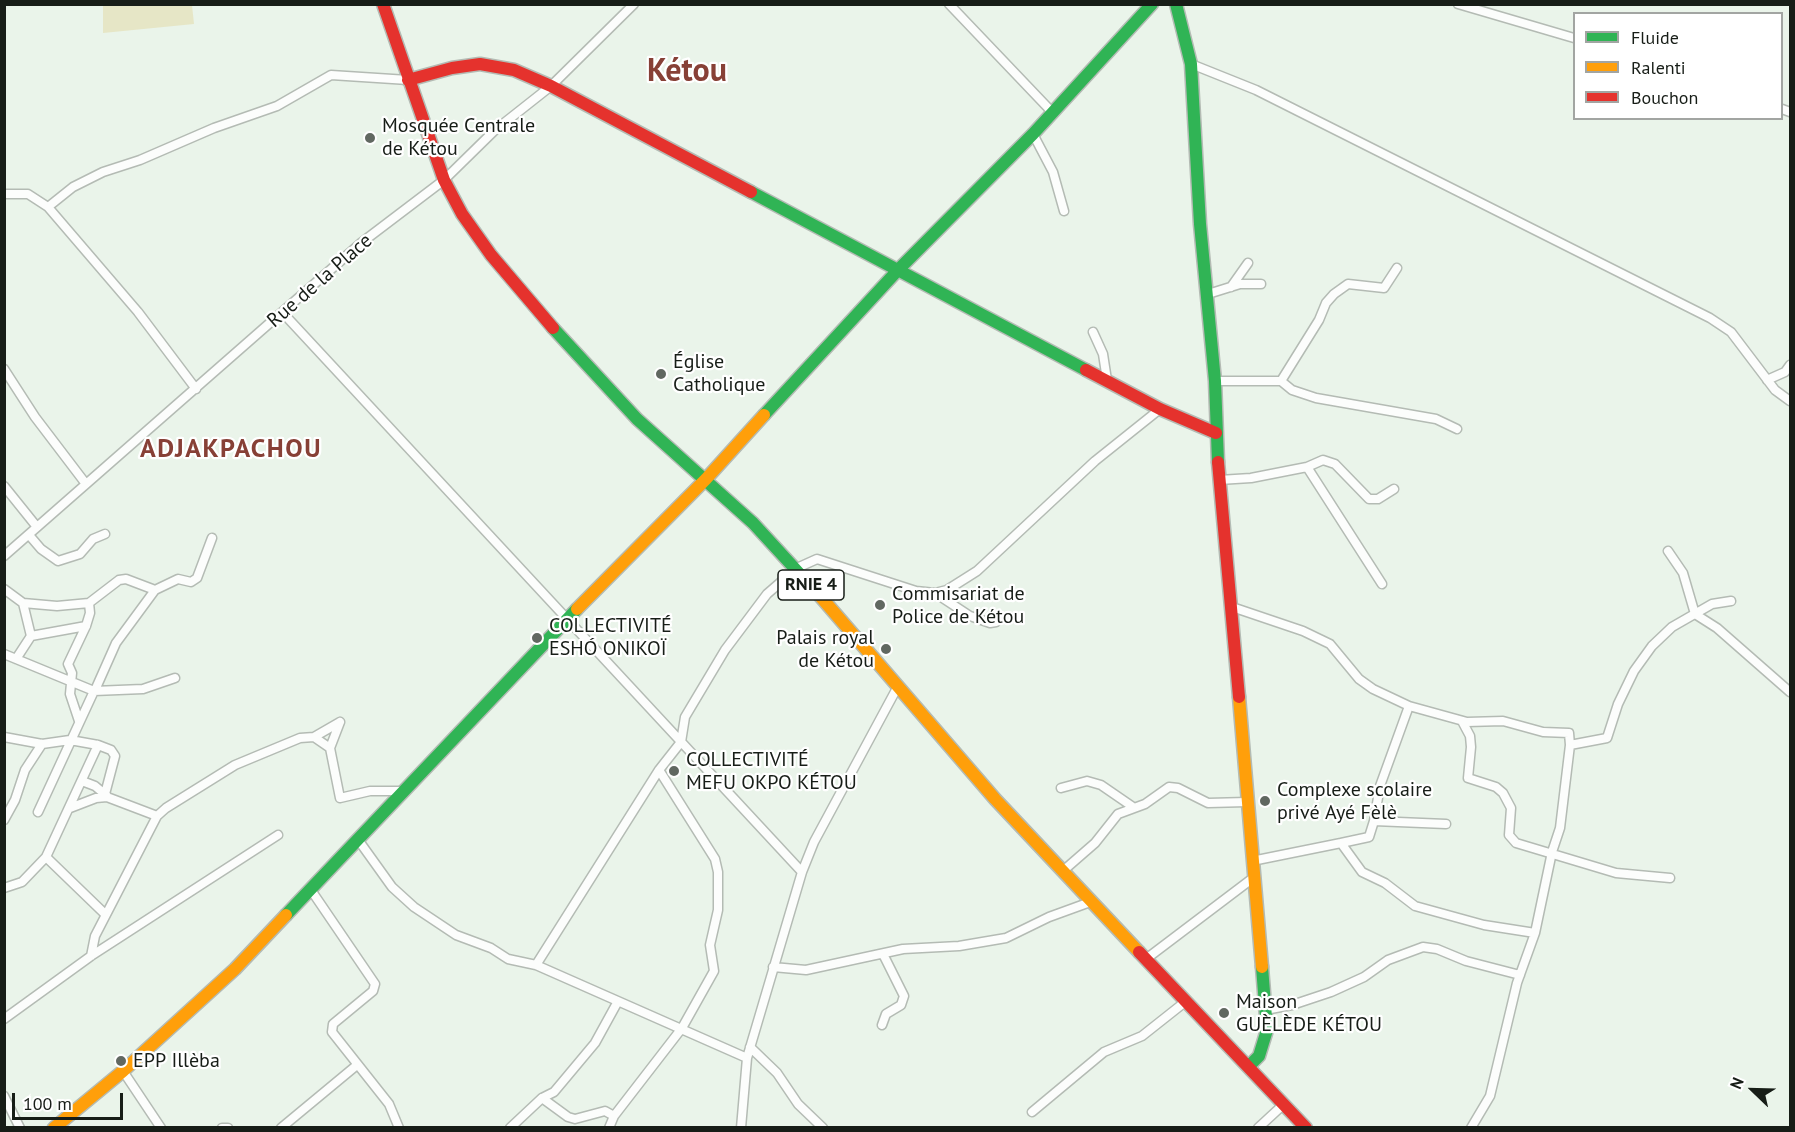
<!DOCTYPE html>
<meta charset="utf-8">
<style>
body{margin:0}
#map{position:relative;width:1795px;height:1132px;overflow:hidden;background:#eaf4ea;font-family:"PT Sans",sans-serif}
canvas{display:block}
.frame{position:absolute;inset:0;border:6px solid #171d17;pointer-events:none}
.legend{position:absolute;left:1573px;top:12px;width:210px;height:108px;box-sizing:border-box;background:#fff;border:2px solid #a2a5a2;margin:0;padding:8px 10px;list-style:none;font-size:18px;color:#171d17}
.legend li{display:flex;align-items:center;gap:12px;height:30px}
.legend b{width:30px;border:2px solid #a2a5a2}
.north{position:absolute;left:1723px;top:1060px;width:60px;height:60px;-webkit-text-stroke:4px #fff;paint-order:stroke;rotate:293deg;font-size:16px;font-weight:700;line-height:24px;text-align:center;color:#171d17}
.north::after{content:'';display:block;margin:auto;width:21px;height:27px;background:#171d17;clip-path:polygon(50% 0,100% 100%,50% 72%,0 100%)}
.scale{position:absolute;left:12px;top:1093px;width:111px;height:27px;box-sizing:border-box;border:3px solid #171d17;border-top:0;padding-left:8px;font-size:18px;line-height:21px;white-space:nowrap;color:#171d17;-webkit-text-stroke:4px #fff;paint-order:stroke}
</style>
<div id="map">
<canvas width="1795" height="1132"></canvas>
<div class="frame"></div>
<ul class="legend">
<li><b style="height:8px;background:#30b455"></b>Fluide</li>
<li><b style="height:8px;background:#ff9f0a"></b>Ralenti</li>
<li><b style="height:8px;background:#e5322d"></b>Bouchon</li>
</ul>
<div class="north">N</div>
<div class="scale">100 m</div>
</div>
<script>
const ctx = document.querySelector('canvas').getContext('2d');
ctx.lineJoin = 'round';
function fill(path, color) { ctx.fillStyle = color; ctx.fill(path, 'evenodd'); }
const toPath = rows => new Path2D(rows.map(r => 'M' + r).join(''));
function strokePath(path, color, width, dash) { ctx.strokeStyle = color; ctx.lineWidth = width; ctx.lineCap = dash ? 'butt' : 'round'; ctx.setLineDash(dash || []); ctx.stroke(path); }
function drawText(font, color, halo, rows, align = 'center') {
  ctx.font = font + ' "PT Sans",sans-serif'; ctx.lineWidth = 4.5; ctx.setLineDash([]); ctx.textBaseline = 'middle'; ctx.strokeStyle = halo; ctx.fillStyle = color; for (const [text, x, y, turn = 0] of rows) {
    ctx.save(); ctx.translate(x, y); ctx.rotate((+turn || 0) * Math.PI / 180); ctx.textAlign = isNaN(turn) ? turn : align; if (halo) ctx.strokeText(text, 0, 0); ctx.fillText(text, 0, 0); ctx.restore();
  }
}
fill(toPath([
 [103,5,192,5,194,24,103,33]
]), '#e6e6c6');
const street = toPath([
 [949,4,1052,112],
 [1458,4,1574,38],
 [1191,64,1256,90,1710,318,1731,332,1775,390,1790,401],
 [1782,109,1790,112],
 [1033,134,1053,172,1064,211],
 [4,194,28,194,48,207,138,312,196,389],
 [48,207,73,187,103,172,140,160,214,128,277,106,331,75,408,80],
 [1231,287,1248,263],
 [1208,294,1240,284,1261,284],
 [283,313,802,872],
 [1093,332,1103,354,1107,380],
 [4,369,35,417,86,484],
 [1767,380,1785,372,1790,365],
 [1215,381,1281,381,1292,390,1316,398,1436,419,1457,429],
 [1281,381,1319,320,1326,303,1334,294,1348,284,1384,288,1397,268],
 [1307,467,1323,460,1335,464,1369,499,1378,499,1394,489],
 [1219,480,1251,478,1307,467,1382,584],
 [4,486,37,527],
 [29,535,41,549,58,561,80,554,93,539,105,534],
 [1668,551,1683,573,1695,614,1717,628,1790,692],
 [4,556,361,243,444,180,494,131,551,86,634,4],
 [4,589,23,603,57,606,89,603,119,580,126,579,155,590,178,579,191,582,197,578,212,538],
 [935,593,970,616,990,623,996,622],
 [23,603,31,636],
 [1232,607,1303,631,1330,644,1359,679,1373,689,1409,706,1380,786,1374,821],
 [4,654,94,691,143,689,175,678],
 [16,659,31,636,86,626],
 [96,688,116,643,155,590],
 [1409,706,1467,722,1503,721,1543,732,1569,733,1570,745],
 [79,721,70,694,72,673,68,664,86,626,90,613,89,603],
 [1462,721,1470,736,1471,747,1468,778,1496,787,1503,793,1511,808,1509,835,1516,843,1616,873,1670,878],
 [4,737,42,744,70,740,98,745,46,857,22,882,4,888],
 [314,737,340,722],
 [98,745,111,750,115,756,105,794],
 [330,748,340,722],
 [82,781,95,786,107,796],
 [1061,788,1087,781,1101,785,1133,807],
 [70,808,96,798,107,797,157,816],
 [38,812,94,691],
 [4,820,15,800,25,770,42,744],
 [359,841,392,887,414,907,456,935,491,948,508,959,536,965,747,1058],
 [1341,843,1369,837,1374,821,1446,824],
 [46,857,105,914],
 [1252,861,1341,843,1362,872,1385,883,1415,906,1484,925,1535,933],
 [1064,870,1095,843,1118,814,1145,804,1169,787,1178,788,1208,803,1247,802],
 [311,890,375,984,373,991,333,1024,332,1032,389,1104,399,1128],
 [91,956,95,936,157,816,166,808,235,765,300,738,314,737,330,748,340,798,370,791,404,791],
 [1146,959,1253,878],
 [536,965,659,770,681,742,685,717,725,650,767,594,797,568,817,559,916,591,935,593,947,590,977,571,1095,461,1160,409],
 [773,967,806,970,903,949,959,946,1006,938,1049,917,1093,901],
 [1265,1010,1292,1005,1331,992,1364,977,1388,960,1423,947,1437,949,1466,961,1520,975],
 [4,1019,91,956,278,835],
 [882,1025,886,1014,901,1005,904,996,883,954],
 [750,1047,777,1073,798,1104,823,1128],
 [123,1071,161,1128],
 [4,1096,20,1128],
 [542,1098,554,1092,595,1043,617,1003],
 [1032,1112,1104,1052,1142,1036,1185,1002],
 [222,1128,228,1128],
 [281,1128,357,1065],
 [510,1128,542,1098,568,1117,575,1119,605,1111,614,1116],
 [609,1128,614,1116,682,1028,714,971,710,945,718,910,718,872,715,859,659,770],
 [741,1128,747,1058,802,872,814,842,897,688],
 [1258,1128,1284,1104],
 [1471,1128,1490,1096,1517,983,1535,933,1552,852,1560,828,1570,745,1607,738,1618,704,1634,671,1652,646,1672,627,1712,604,1731,601]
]);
const fast = toPath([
 [1176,4,1191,64,1200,224,1215,381,1218,462],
 [751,192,1086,370],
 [553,328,637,419,753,523,820,596],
 [764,415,898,270,1033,134,1152,4],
 [286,915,577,609],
 [1249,1066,1259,1056,1267,1030,1262,967]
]);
const slow = toPath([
 [820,596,995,799,1139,952],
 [577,609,706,479,764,415],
 [1239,697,1262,967],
 [54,1128,123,1071,235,969,286,915]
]);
const jam = toPath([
 [383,4,444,180,462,214,491,255,553,328],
 [408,80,452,68,480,64,514,70,551,86,751,192],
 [1086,370,1160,409,1216,433],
 [1218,462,1239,697],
 [1139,952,1306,1128]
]);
strokePath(street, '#b4bbb4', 11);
strokePath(fast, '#b4bbb4', 15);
strokePath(slow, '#b4bbb4', 15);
strokePath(jam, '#b4bbb4', 15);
strokePath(street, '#fcfdfc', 8);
strokePath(fast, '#30b455', 12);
strokePath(slow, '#ff9f0a', 12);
strokePath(jam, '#e5322d', 12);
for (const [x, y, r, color] of [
 [370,138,6,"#616861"],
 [661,374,6,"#616861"],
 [880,605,6,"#616861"],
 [537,638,6,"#616861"],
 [886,649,6,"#616861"],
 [674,771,6,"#616861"],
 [1265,801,6,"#616861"],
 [1224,1013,6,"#616861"],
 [121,1061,6,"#616861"]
]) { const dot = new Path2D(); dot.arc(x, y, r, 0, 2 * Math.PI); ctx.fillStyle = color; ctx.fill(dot); strokePath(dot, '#fff', 2); }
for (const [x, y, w] of [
 [811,585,66]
]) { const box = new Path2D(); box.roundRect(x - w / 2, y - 15, w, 30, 4.5); ctx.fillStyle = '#fff'; ctx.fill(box); strokePath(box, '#171d17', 1.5); }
drawText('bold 18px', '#171d17', null, [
 ["RNIE 4",811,585]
]);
drawText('20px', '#171d17', '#fff', [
 ["Mosquée Centrale",382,126],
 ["de Kétou",382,149],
 ["Église",673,362],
 ["Catholique",673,385],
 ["Commisariat de",892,594],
 ["Police de Kétou",892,617],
 ["COLLECTIVITÉ",549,626],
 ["ESHÓ ONIKOÏ",549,649],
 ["Palais royal",874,638,"right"],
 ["de Kétou",874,661,"right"],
 ["COLLECTIVITÉ",686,760],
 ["MEFU OKPO KÉTOU",686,783],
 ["Complexe scolaire",1277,790],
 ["privé Ayé Fèlè",1277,813],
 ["Maison",1236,1002],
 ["GUÈLÈDE KÉTOU",1236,1025],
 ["EPP Illèba",133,1061]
], 'left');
drawText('20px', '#171d17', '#fff', [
 ["Rue de la Place",320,281,-41]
]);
ctx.letterSpacing = '1.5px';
drawText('bold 26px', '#874036', '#fff', [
 ["ADJAKPACHOU",231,450]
]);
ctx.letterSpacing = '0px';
drawText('bold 32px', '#874036', '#fff', [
 ["Kétou",687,72]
]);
</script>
